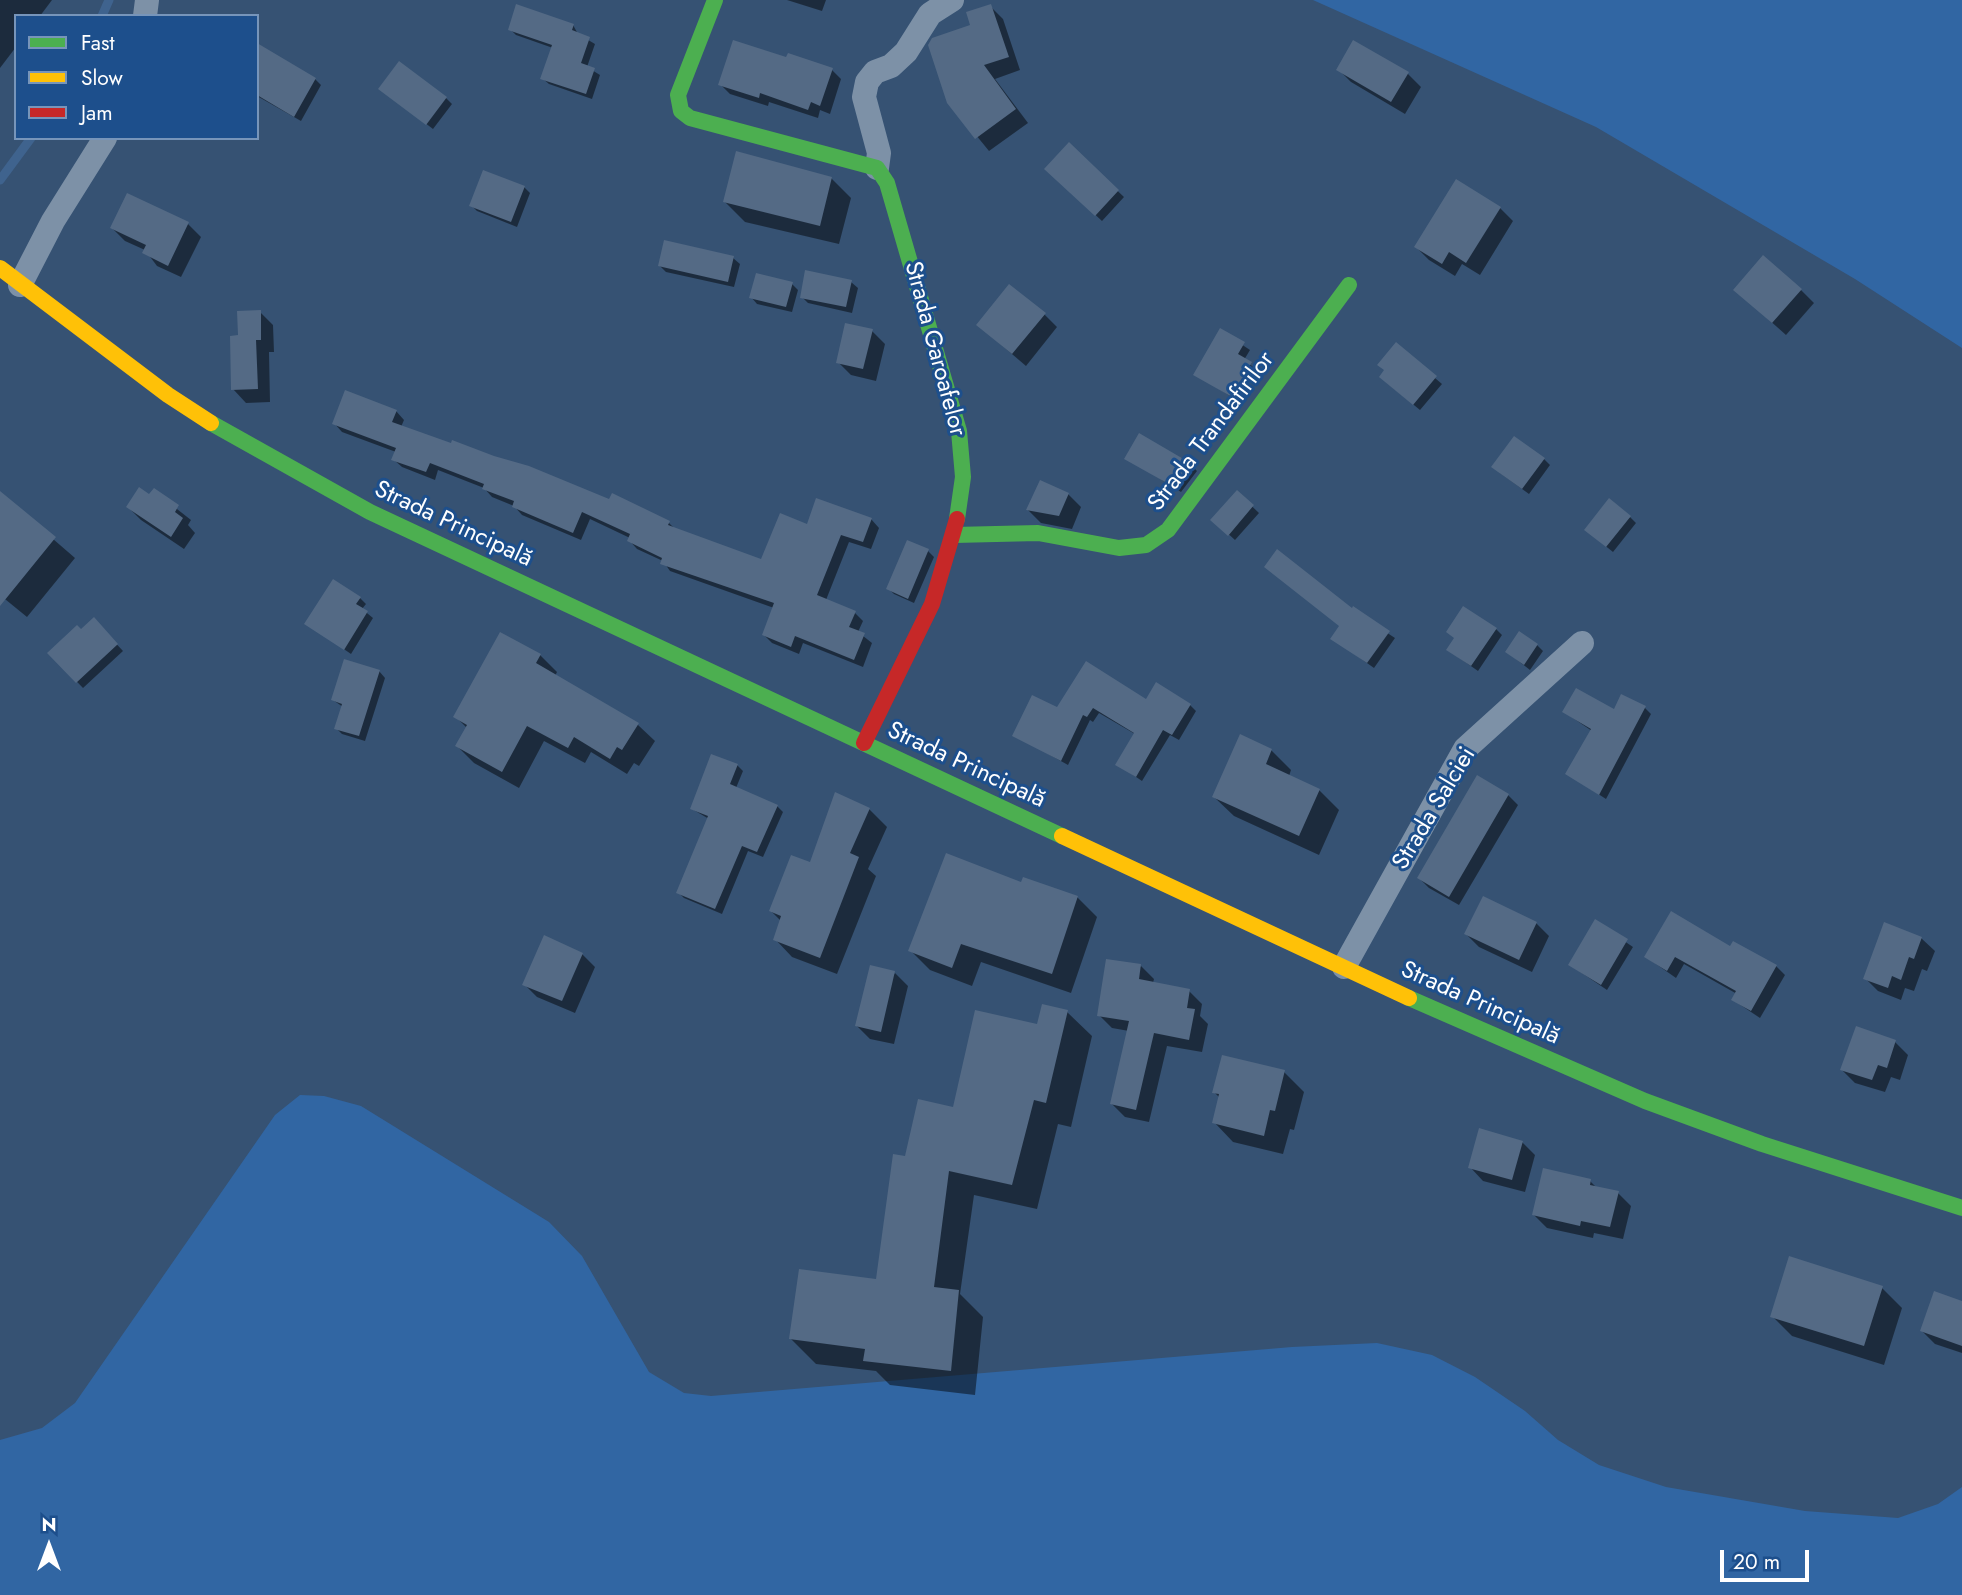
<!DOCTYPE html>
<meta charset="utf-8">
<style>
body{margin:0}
#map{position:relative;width:1962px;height:1595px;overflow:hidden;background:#365273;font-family:Jost,sans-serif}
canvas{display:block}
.legend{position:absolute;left:14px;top:14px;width:245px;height:126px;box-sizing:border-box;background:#1d4f8c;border:2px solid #7795ba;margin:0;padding:9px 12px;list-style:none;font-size:21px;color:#fff}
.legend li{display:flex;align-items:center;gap:14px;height:35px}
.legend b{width:35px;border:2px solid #7795ba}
.north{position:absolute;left:14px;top:1511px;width:70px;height:70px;-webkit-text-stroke:5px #1d4f8c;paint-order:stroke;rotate:0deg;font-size:19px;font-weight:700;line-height:28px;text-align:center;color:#fff}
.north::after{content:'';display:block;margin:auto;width:24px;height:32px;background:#fff;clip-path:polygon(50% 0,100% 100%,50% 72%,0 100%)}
.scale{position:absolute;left:1720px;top:1550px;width:89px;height:32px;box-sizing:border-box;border:4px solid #fff;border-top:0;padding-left:9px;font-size:21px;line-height:24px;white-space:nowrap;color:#fff;-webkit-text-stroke:5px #1d4f8c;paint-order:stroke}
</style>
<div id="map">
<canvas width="1962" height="1595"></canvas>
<ul class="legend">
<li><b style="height:9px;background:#4caf50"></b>Fast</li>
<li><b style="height:9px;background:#ffc107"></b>Slow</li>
<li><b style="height:9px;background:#c62828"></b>Jam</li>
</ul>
<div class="north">N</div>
<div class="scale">20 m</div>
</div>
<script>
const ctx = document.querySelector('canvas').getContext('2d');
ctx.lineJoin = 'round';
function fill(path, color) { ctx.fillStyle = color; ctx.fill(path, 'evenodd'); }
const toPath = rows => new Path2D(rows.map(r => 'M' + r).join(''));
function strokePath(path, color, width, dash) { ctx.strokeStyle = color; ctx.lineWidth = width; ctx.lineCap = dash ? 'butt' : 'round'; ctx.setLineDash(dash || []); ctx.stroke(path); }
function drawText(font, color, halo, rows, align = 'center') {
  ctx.font = font + ' Jost,sans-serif'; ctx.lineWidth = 6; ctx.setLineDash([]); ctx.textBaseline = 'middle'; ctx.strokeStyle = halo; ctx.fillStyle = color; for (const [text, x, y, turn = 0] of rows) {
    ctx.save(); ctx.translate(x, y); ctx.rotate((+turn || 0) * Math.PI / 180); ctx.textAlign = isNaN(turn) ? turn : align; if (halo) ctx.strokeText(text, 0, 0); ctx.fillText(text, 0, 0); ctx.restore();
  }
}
fill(toPath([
 [1313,0,1962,0,1962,348,1855,279,1596,127],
 [300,1095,324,1096,361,1106,549,1222,582,1256,649,1372,684,1393,711,1396,1292,1347,1377,1343,1432,1355,1475,1377,1525,1411,1558,1440,1599,1465,1666,1487,1805,1511,1898,1518,1938,1504,1962,1487,1962,1595,0,1595,0,1440,42,1428,75,1403,275,1115]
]), '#3166a3');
fill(toPath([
 [0,0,52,0,40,16,16,16,16,47,0,68],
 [787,0,826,0,822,11],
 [990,6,1003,19,1020,70,995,79,1028,123,989,151,949,102,972,26],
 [573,25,578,34,595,44,587,67,600,75,592,99,549,84,542,78,553,48,516,35,510,29],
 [1354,42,1408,74,1421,87,1405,114,1351,82,1338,69],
 [787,59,832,70,841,79,830,114,820,110,818,118,769,102,768,106,730,94,720,84],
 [315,79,321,85,301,121,257,96,257,82],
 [387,94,446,98,452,104,433,129],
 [1069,145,1124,197,1102,221,1046,169],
 [831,178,851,198,839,244,745,222,725,202],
 [524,187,530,193,517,227,477,211,471,205],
 [1500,208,1513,221,1480,275,1462,264,1455,276,1429,260,1416,247],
 [188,224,201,237,181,277,157,266,145,250,125,241,112,228],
 [733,258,740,264,734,287,666,272,660,266],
 [851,282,858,288,852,313,808,303,802,297],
 [792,284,798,290,792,312,757,304,751,297],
 [1801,290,1814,303,1786,335,1749,302],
 [260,312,273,325,274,352,269,352,270,402,246,403,233,389,240,337],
 [1044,314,1057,327,1026,366,978,325],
 [1220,330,1250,350,1244,360,1256,369,1238,401,1195,374],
 [872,331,885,344,876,381,851,375,838,362],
 [1396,345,1442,384,1420,410,1387,383,1386,371],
 [396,411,404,420,401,427,669,523,676,530,762,561,808,527,871,519,879,528,871,549,849,542,826,600,855,613,863,621,858,632,872,643,863,667,803,643,799,654,772,643,764,635,774,608,670,571,663,561,637,549,629,540,630,538,590,519,581,540,522,515,514,506,492,497,484,488,438,470,435,480,402,467,393,459,396,452,342,432,334,423],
 [1127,458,1191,465,1197,471,1181,492],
 [1544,459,1550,465,1529,494,1500,473],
 [154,491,191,520,188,525,195,533,184,549,141,520,128,507,150,497],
 [1237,492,1259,513,1235,540,1213,520],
 [1068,494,1081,507,1072,529,1041,523,1028,510],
 [8,500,75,558,27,617,0,595,0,511],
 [1630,517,1636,523,1613,552,1593,536],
 [928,551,934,557,914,603,894,594,888,588],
 [360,598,366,604,362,609,373,618,351,654,306,623],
 [1352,610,1395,638,1374,668,1333,639],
 [94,620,123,651,83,688,49,653],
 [1496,629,1502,635,1478,671,1448,650],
 [1537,645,1543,651,1530,670,1507,652],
 [540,655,557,672,555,676,638,725,655,741,639,766,634,763,627,774,591,752,585,763,544,741,519,788,474,763,457,746,467,728,455,716],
 [379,671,385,678,365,741,342,734,336,728,343,707,333,700],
 [1146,702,1190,705,1196,711,1179,740,1170,735,1142,781,1117,764,1135,734,1099,713,1093,722,1090,720,1068,765,1014,735,1058,710],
 [1645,708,1651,714,1606,799,1567,774,1592,731,1564,712],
 [1271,750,1291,770,1289,776,1319,790,1339,810,1319,855,1234,816,1214,797],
 [737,765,743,771,736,788,777,806,783,812,763,857,748,851,722,914,684,898,678,892,709,819,692,809],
 [836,794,869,809,887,827,868,869,876,876,837,974,792,957,775,939,781,921,771,911,811,865],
 [1508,795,1518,805,1459,905,1429,888,1419,878],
 [1022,885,1077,897,1097,917,1071,993,981,962,972,986,930,970,910,950],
 [1596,922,1633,947,1607,990,1570,965],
 [1536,923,1549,936,1532,972,1479,947,1466,934],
 [1921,938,1935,951,1927,971,1922,969,1914,991,1905,988,1901,1000,1878,991,1865,978],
 [1733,943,1776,966,1785,975,1760,1018,1733,1000,1737,994,1684,964,1676,978,1646,957,1730,948],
 [582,954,595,967,575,1013,537,997,524,984],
 [1141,966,1154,979,1153,983,1189,991,1202,1004,1200,1016,1208,1024,1202,1052,1167,1046,1149,1122,1125,1117,1112,1104,1129,1031,1112,1028,1099,1015],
 [895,973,908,986,894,1044,870,1039,857,1026],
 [1067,1012,1092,1036,1071,1127,1058,1124,1037,1209,974,1195,960,1294,983,1317,975,1395,890,1385,876,1371,816,1364,791,1339,878,1281,906,1158,954,1109],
 [1895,1042,1908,1055,1900,1080,1891,1077,1885,1092,1855,1083,1842,1070],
 [1284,1072,1304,1092,1294,1130,1290,1129,1283,1154,1233,1142,1214,1122,1220,1098,1214,1092],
 [1522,1142,1535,1155,1525,1192,1483,1181,1470,1167],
 [1590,1181,1597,1188,1618,1193,1631,1206,1623,1239,1594,1233,1593,1238,1547,1228,1534,1215],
 [1882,1288,1902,1308,1884,1365,1792,1336,1772,1316],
 [1962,1303,1962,1353,1935,1344,1922,1331]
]), '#0007');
strokePath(toPath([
 [102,16,109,0],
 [0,180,31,138]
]), '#3f638e', 9);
fill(toPath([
 [516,4,574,24,572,30,590,37,581,63,595,68,586,94,540,79,552,45,508,30],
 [991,4,1009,57,984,65,1016,109,975,139,947,103,928,45,932,38,970,25,966,12],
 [733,40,786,57,788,53,833,68,820,106,811,102,808,110,760,93,759,98,718,85],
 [1353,40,1409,72,1391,102,1336,70],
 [257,43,316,78,294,117,257,95],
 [399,61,447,97,426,125,378,89],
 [1069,142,1119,190,1095,216,1044,169],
 [736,151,832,177,820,226,723,202],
 [483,170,525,186,511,222,469,206],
 [1456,179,1501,207,1466,263,1449,252,1442,264,1414,247],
 [127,193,189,222,168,266,142,253,146,245,110,228],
 [664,240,734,256,728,282,658,266],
 [1763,255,1802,289,1772,323,1733,290],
 [805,270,852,280,846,307,800,298],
 [756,273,793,282,786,307,749,298],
 [1009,284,1046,313,1012,354,976,325],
 [261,310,261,340,256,340,258,389,231,390,230,336,238,335,237,311],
 [845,323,873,329,863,369,836,363],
 [1220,328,1245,342,1238,354,1252,362,1232,397,1193,375],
 [1396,342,1437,376,1413,405,1379,377,1384,370,1377,365],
 [345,390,397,410,392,422,451,443,452,440,494,456,529,466,609,499,612,493,670,521,668,525,761,559,780,513,807,524,816,498,872,518,863,542,841,535,817,595,856,611,849,627,865,633,854,660,795,636,791,647,762,635,774,603,660,564,662,558,627,541,630,534,582,512,573,533,512,507,514,501,482,489,484,484,430,463,426,472,391,460,396,448,332,424],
 [1139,433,1192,464,1174,487,1124,459],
 [1514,436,1545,458,1522,489,1491,467],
 [1040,480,1069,493,1059,516,1026,510],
 [139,487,149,494,154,488,179,505,175,512,183,518,171,537,126,507],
 [1237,490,1254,505,1228,536,1210,520],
 [0,491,56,537,0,606],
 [1609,498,1631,516,1606,547,1584,530],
 [907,540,929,549,908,599,886,589],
 [1277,549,1352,608,1353,606,1390,631,1367,663,1330,639,1339,626,1264,567],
 [333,579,361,597,356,604,368,611,344,650,304,624],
 [1463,606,1497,628,1471,666,1446,650,1454,638,1446,632],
 [94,617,118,644,76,683,47,653,77,625,81,629],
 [1519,631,1538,644,1524,665,1505,652],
 [500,632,541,654,536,663,639,723,622,750,617,747,610,759,574,737,568,748,527,726,502,772,455,746,467,725,453,717],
 [344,659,380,670,359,736,334,729,342,704,331,700],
 [1086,661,1146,699,1156,682,1191,704,1172,735,1163,730,1136,777,1115,765,1134,733,1093,708,1087,717,1083,715,1061,761,1012,736,1032,695,1057,707],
 [1576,688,1614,709,1621,694,1646,706,1599,795,1565,774,1591,729,1562,712],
 [1240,734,1272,749,1266,764,1320,789,1299,836,1212,797],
 [711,754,738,764,730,784,778,805,757,852,742,846,715,909,676,893,708,816,690,809],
 [1477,775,1509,794,1449,897,1417,878],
 [835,792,870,808,850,853,859,857,820,958,773,940,781,916,769,911,791,855,810,862],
 [946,853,1021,882,1023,877,1078,896,1052,974,961,944,952,968,908,951],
 [1483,896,1537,922,1519,960,1464,934],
 [1671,911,1730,946,1733,941,1777,965,1751,1011,1731,1000,1736,991,1675,957,1667,971,1644,957],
 [1595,919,1628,939,1601,985,1568,965],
 [1884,922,1922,937,1914,959,1909,957,1901,980,1892,976,1888,988,1863,979],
 [544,935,583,953,562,1001,522,985],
 [1106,959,1141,964,1139,979,1190,989,1187,1008,1195,1009,1189,1040,1154,1033,1136,1110,1110,1104,1129,1021,1097,1016],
 [870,965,895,971,881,1032,855,1026],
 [1042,1004,1068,1010,1046,1103,1034,1100,1012,1185,949,1171,934,1287,959,1290,951,1371,863,1361,865,1349,789,1339,799,1269,876,1279,893,1154,905,1156,918,1099,953,1107,975,1010,1037,1024],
 [1856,1026,1896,1040,1887,1068,1878,1065,1872,1080,1840,1070],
 [1222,1055,1285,1070,1275,1111,1270,1110,1264,1136,1212,1123,1219,1094,1212,1093],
 [1479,1128,1523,1141,1512,1180,1468,1168],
 [1543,1168,1591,1179,1590,1185,1619,1191,1610,1227,1581,1221,1580,1226,1532,1215],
 [1789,1256,1883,1286,1864,1346,1770,1317],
 [1934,1291,1962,1301,1962,1346,1920,1331]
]), '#546a85');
strokePath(toPath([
 [145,16,147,0],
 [877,168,879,153,864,97,867,82,875,72,891,66,906,52,930,14,952,0],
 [20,285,53,221,105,138],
 [1344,967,1465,749,1582,643]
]), '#7d91a7', 24);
strokePath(toPath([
 [715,0,678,95,681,111,690,118,877,168,887,183,959,431,963,477,957,519],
 [211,423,370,512,1062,836],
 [954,535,1038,533,1119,548,1146,545,1168,530,1349,285],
 [1409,998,1645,1101,1762,1144,1962,1208]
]), '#4caf50', 16);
strokePath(toPath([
 [0,268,168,395,211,423],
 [1062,836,1409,998]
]), '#ffc107', 16);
strokePath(toPath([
 [864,743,932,604,957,519]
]), '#c62828', 16);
drawText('24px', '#fff', '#1d4f8c', [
 ["Strada Garoafelor",934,349,75],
 ["Strada Trandafirilor",1212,432,-53],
 ["Strada Principală",453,525,25],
 ["Strada Principală",966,766,25],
 ["Strada Salciei",1435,809,-59],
 ["Strada Principală",1480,1004,24]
]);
</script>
